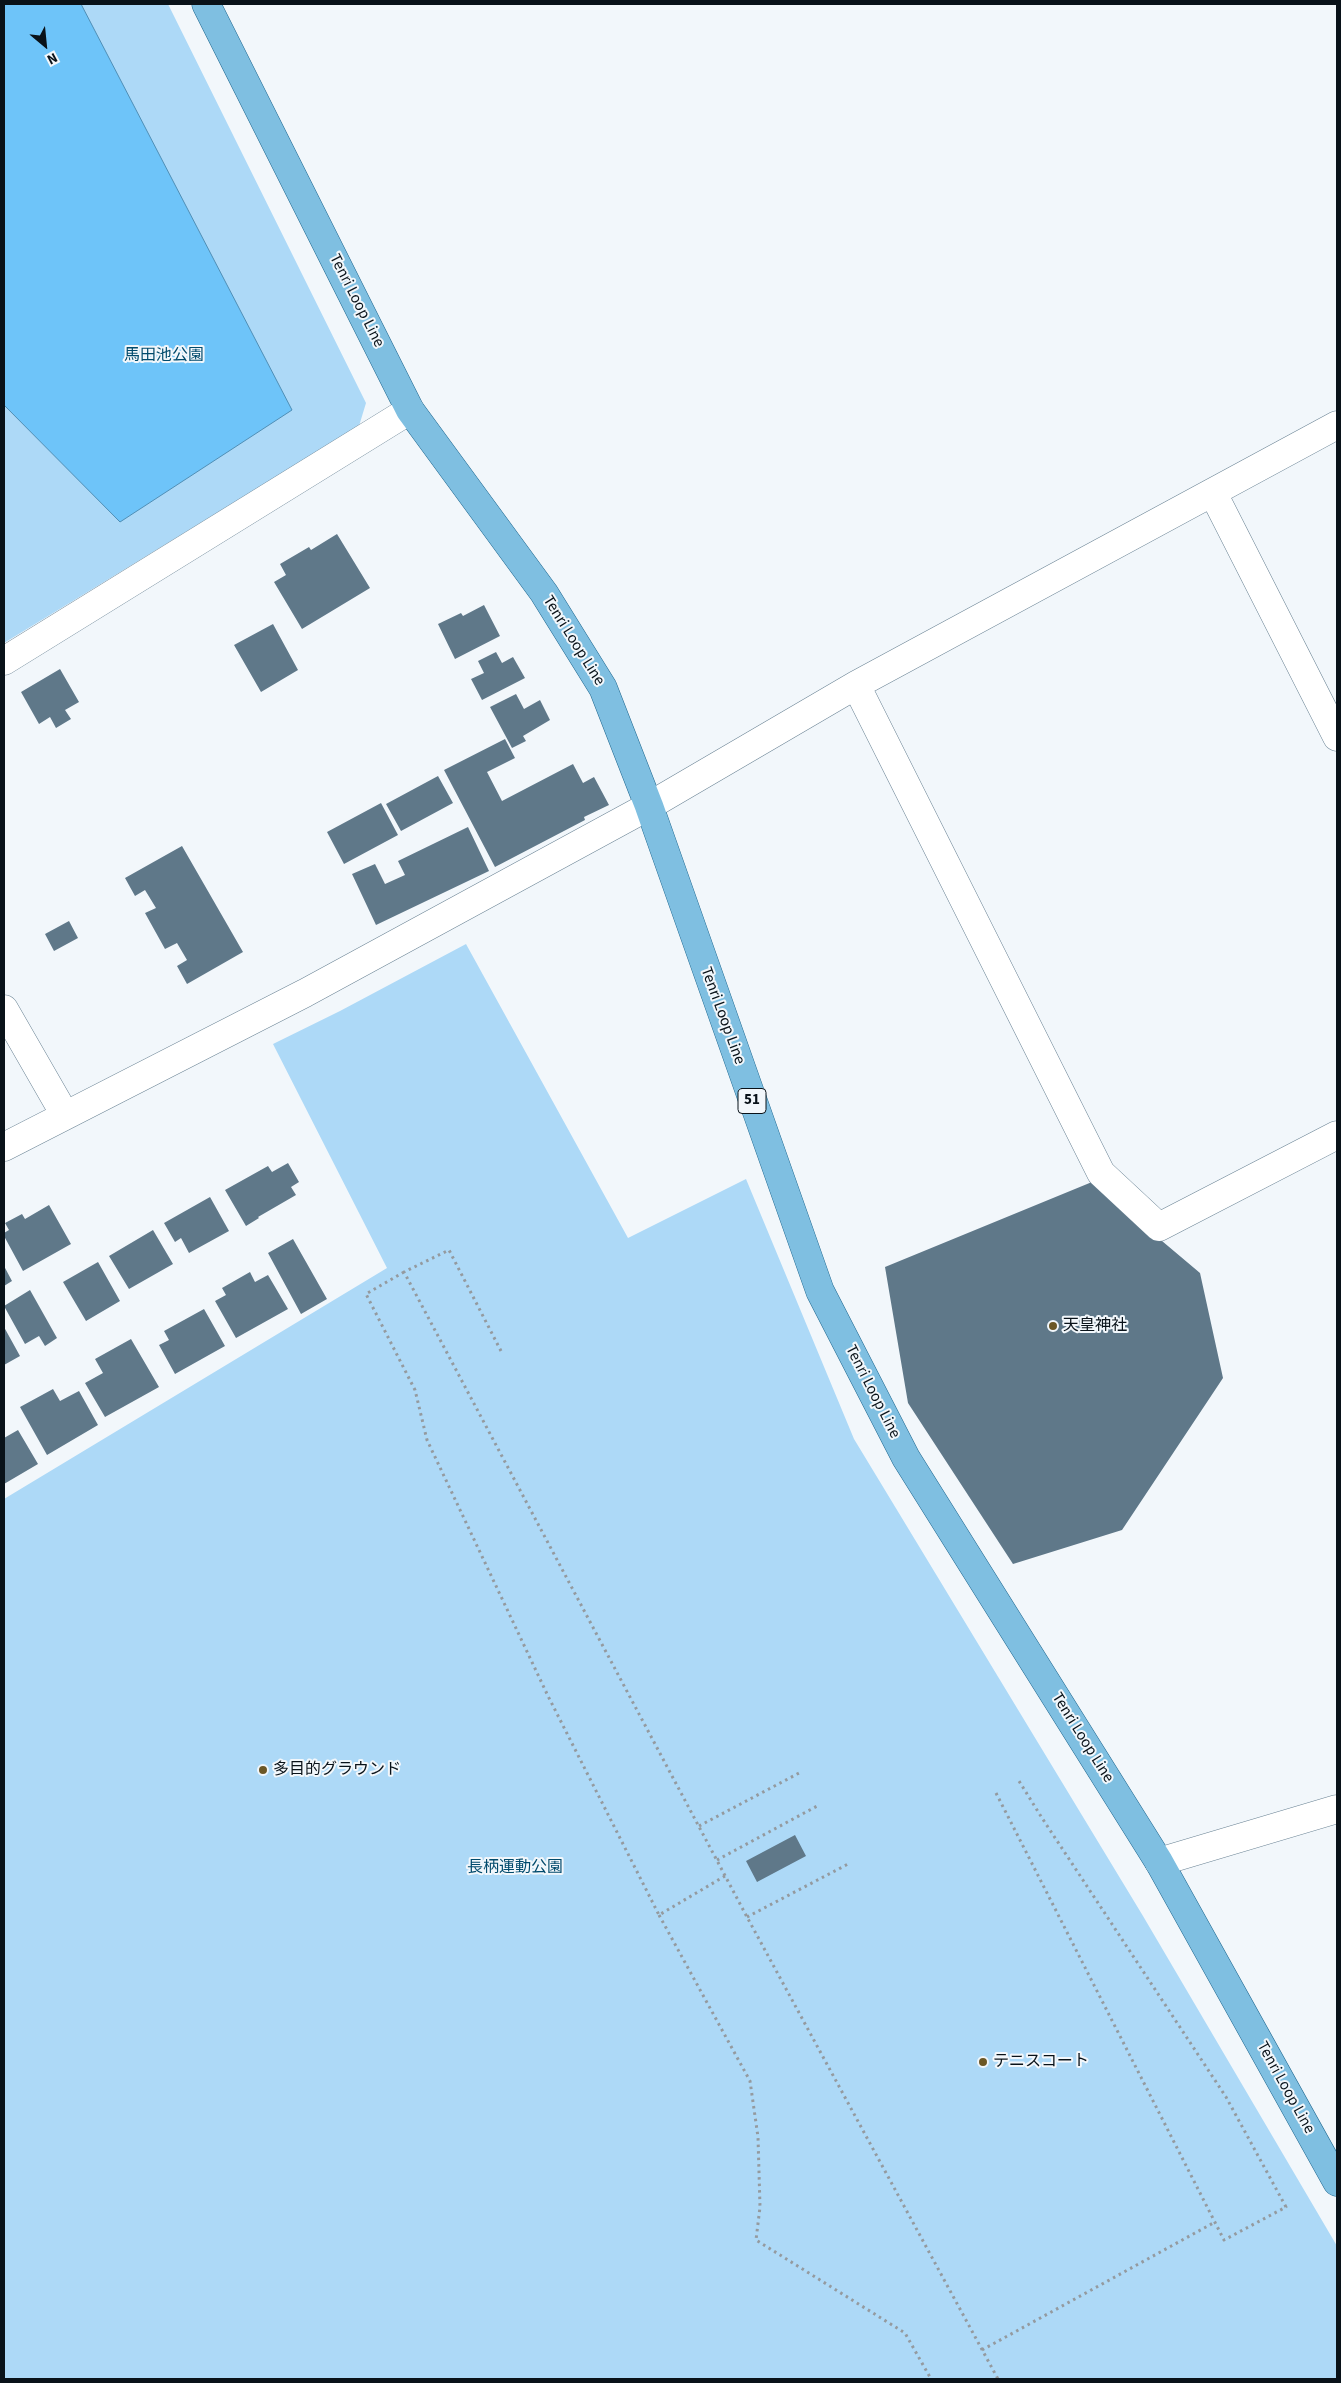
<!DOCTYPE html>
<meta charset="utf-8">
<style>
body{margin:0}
#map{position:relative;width:1341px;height:2383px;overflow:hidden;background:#f2f7fb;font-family:"Source Sans 3",sans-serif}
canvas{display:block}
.frame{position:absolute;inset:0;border:5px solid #091219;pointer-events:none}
.north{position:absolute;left:20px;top:20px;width:50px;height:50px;-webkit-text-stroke:4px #f2f7fb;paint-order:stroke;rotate:152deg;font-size:14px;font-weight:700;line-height:20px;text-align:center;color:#091219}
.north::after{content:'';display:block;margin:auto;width:18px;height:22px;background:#091219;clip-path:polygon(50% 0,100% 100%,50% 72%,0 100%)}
</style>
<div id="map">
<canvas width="1341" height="2383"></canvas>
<div class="frame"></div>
<div class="north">N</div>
</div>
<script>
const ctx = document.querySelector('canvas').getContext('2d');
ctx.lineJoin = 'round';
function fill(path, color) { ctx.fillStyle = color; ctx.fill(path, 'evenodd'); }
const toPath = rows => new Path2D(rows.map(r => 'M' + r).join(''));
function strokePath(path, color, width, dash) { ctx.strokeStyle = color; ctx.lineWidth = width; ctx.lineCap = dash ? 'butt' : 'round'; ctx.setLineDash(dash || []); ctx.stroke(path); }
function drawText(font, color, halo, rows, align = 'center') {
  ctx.font = font + ' "Source Sans 3","Noto Sans JP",sans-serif'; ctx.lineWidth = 4; ctx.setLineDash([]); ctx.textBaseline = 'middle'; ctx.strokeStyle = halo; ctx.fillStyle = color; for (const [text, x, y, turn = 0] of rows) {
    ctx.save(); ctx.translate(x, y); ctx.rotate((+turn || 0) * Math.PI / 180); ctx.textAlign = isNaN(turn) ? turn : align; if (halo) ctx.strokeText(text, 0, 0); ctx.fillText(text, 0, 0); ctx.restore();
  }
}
fill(toPath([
 [4,4,168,4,366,403,359,426,4,643],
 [466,944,628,1238,746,1179,854,1439,1143,1916,1337,2246,1337,2379,4,2379,4,1499,387,1268,273,1044,340,1011]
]), '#add9f7');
const water = toPath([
 [4,4,81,4,292,410,120,522,4,405,4,4]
]);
fill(water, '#6ec4f9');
strokePath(water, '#508fb6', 1);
fill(toPath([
 [337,534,370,588,302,629,274,582,286,575,280,564,309,547,311,550],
 [484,605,500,636,455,659,438,624,461,613,463,616],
 [273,624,298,670,261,692,234,645],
 [496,652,502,663,513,657,525,678,482,700,471,679,484,673,478,661],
 [60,669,79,702,65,710,71,719,56,728,50,717,39,724,21,692],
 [516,694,524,709,540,700,550,720,523,736,526,741,512,748,490,707],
 [505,739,515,758,487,772,502,801,573,764,583,783,594,777,609,805,584,817,585,820,495,867,444,770],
 [438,776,453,803,401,831,386,804],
 [381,803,398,835,344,864,327,832],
 [468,827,489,871,376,925,352,874,375,864,385,884,405,875,398,861],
 [182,846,243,952,187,984,177,966,187,960,177,943,165,949,145,913,156,908,145,890,135,896,125,878],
 [69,921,78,938,54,951,45,934],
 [288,1163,299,1182,291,1187,296,1195,258,1217,259,1218,246,1226,225,1190,268,1166,272,1172],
 [1092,1182,1200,1273,1223,1378,1122,1530,1013,1564,908,1403,885,1267],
 [210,1197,229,1231,189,1253,181,1238,175,1242,164,1223],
 [49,1205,71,1244,23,1271,4,1236,4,1233,9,1230,5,1223,22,1214,25,1219],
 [153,1230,173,1264,129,1289,109,1256],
 [293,1239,327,1299,301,1314,268,1253],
 [98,1262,120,1301,86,1321,63,1282],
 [4,1266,12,1281,4,1286],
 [250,1272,255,1282,268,1275,288,1309,236,1338,215,1301,226,1295,222,1288],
 [30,1290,57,1338,45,1346,39,1336,25,1344,4,1306],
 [204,1309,225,1346,175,1374,159,1345,169,1340,164,1331],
 [4,1327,20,1356,4,1365],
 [131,1339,159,1387,105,1417,85,1383,103,1373,95,1359],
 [53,1389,60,1401,79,1391,98,1425,47,1455,20,1407],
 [18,1430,38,1464,4,1484,4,1438],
 [795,1835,806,1856,757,1882,746,1861]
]), '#5f7889');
const minor = toPath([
 [1213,493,1337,737],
 [4,661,410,410],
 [856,685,1101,1173,1159,1227,1337,1135],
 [649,806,856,685,1337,425],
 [1159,1862,1337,1809]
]);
const tertiary = toPath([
 [4,1009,65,1115],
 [4,1147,305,993,649,806]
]);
const primary = toPath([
 [206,4,410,410,544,593,603,688,649,806,820,1291,906,1458,1159,1862,1337,2182]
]);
strokePath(minor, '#6a8394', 29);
strokePath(tertiary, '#6a8394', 29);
strokePath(primary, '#1e668e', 29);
strokePath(toPath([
 [404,1272,366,1294,415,1390,427,1440,548,1696,659,1915,725,1876],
 [501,1351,449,1250,404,1272,747,1917,998,2379],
 [996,1793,1224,2240,1286,2207,1226,2097,1042,1818,1019,1781],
 [699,1826,801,1772],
 [717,1860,819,1805],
 [659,1915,750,2081,758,2137,760,2207,756,2240,905,2333,931,2379],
 [747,1917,850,1863],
 [982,2350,1215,2222]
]), '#949a9f', 3, [2.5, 4]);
strokePath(minor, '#fff', 28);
strokePath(tertiary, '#fff', 28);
strokePath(primary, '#7fbfe1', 28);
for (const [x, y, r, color] of [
 [1053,1326,5,"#6b5726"],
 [263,1770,5,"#6b5726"],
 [983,2062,5,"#6b5726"]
]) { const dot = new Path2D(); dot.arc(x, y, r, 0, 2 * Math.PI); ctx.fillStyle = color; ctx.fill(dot); strokePath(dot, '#f2f7fb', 2); }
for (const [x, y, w] of [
 [752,1101,28]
]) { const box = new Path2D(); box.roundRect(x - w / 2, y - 12.5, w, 25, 4); ctx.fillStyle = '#f2f7fb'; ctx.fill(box); strokePath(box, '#091219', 1); }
drawText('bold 15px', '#091219', null, [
 ["51",752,1101]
]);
drawText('16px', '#091219', '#f2f7fb', [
 ["Tenri Loop Line",356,301,63],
 ["Tenri Loop Line",573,641,58],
 ["Tenri Loop Line",722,1016,70],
 ["Tenri Loop Line",872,1392,63],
 ["Tenri Loop Line",1082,1738,58],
 ["Tenri Loop Line",1285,2088,61]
]);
drawText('16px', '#004a6c', '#f2f7fb', [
 ["馬田池公園",164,356],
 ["長柄運動公園",515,1868]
]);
drawText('16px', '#091219', '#f2f7fb', [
 ["天皇神社",1063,1326],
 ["多目的グラウンド",273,1770],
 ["テニスコート",993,2062]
], 'left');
</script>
